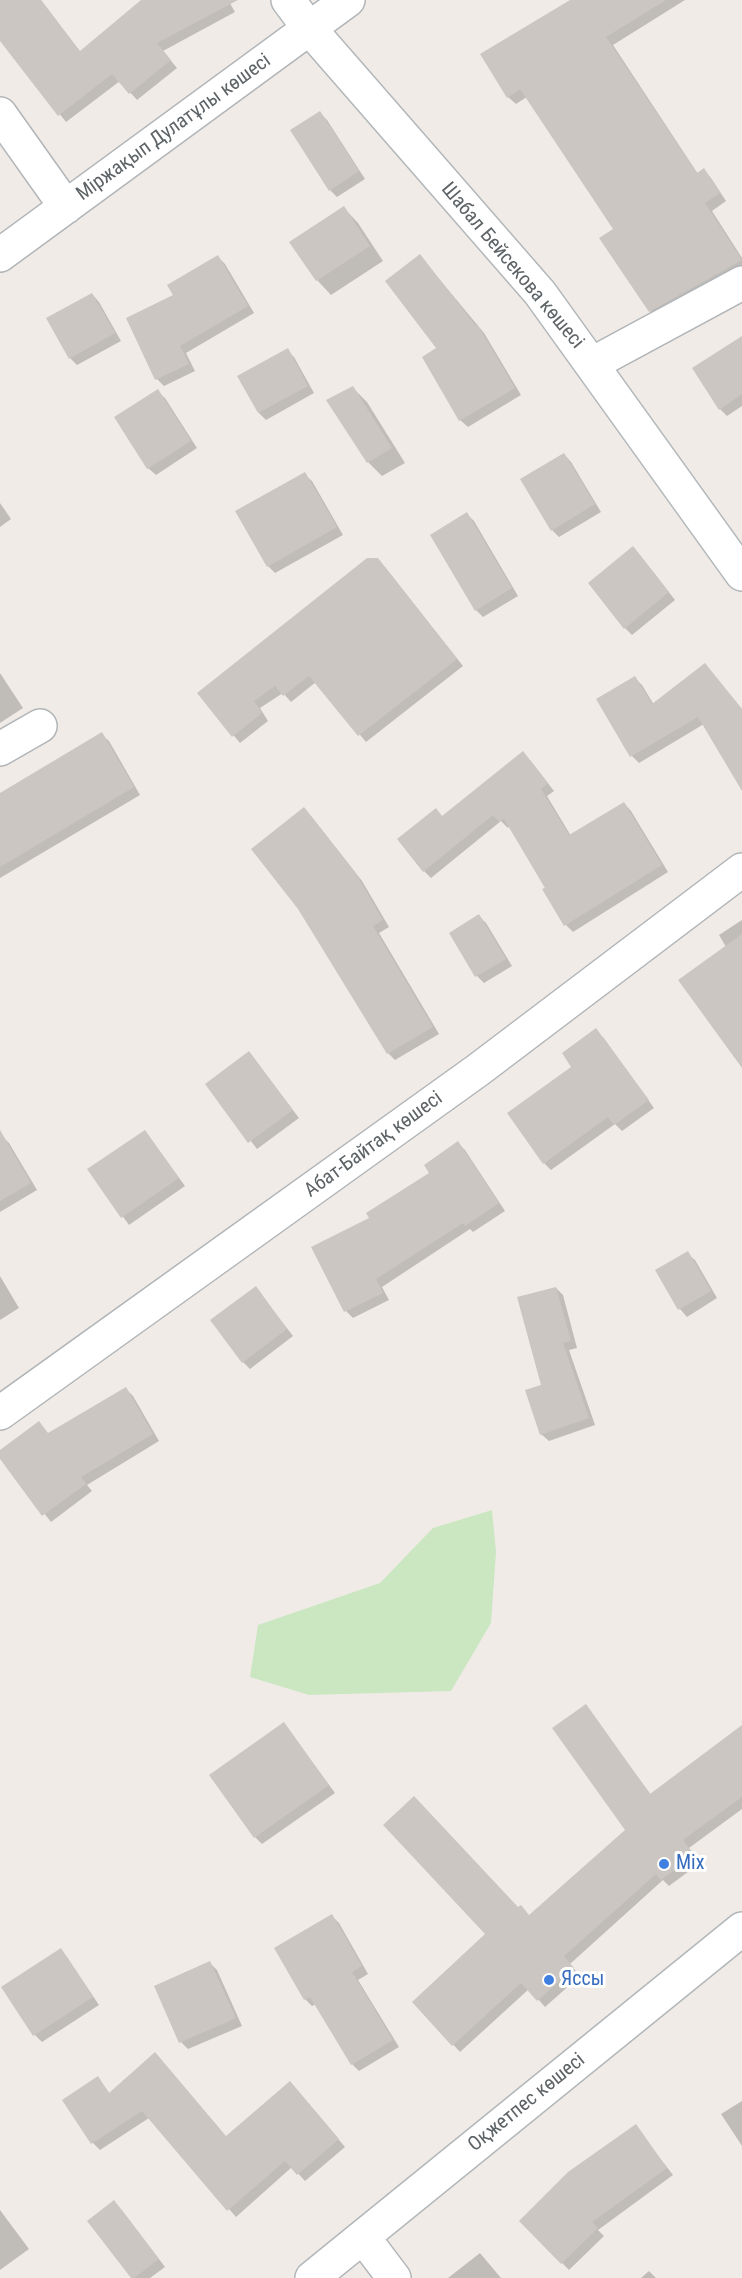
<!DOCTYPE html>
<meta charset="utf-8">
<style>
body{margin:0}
canvas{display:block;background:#f0ebe6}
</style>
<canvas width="742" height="2278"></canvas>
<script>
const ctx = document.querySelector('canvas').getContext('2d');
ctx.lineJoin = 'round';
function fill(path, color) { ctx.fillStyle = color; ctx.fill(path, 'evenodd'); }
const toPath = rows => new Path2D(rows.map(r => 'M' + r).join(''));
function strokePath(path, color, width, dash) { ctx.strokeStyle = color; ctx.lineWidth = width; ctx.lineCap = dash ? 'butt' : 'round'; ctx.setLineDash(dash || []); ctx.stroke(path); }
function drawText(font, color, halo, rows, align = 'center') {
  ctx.font = font + ' "Roboto Condensed",sans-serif'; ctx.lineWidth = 6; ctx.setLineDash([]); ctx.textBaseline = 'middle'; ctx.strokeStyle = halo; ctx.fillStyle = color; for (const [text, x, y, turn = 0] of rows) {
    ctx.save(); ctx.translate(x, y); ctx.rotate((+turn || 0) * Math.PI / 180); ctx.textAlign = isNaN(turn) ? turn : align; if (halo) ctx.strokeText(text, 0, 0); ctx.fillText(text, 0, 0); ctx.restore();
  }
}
fill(toPath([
 [492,1510,496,1552,491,1623,451,1691,309,1695,250,1677,258,1625,380,1583,433,1528]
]), '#cae7c2');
fill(toPath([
 [0,0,41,0,80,52,144,0,228,0,235,12,163,51,177,68,137,100,120,81,66,122,0,38],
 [573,0,685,0,613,45,698,174,704,170,711,178,726,201,712,211,742,258,742,272,658,319,650,311,616,229,527,97,516,104,508,97],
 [320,113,327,120,365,179,337,197,330,190],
 [344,208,358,223,383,261,331,295,317,280],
 [420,256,484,333,521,395,468,427,460,420],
 [218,257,225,264,254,313,186,353,195,371,164,386,157,379,175,295],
 [92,294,99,302,121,341,77,365,70,358],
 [742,338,742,406,727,416,720,409],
 [287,350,294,357,314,393,266,420,259,413,239,376],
 [352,387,367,402,405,463,382,476,368,462],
 [157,391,165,398,197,448,156,475,148,468],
 [564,454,571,462,601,512,559,537,552,530],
 [304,474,312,481,343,535,275,573,268,566],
 [0,503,11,519,0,527],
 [467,514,474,521,518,596,483,617,476,610],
 [640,555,675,600,632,635,625,628],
 [385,567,463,666,366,742,316,682,291,702,283,693,260,708,268,721,240,743,199,694],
 [705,665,742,709,742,788,704,724,639,763,632,756,635,678,642,685,654,705],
 [0,673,23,708,0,723],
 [101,734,109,741,140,795,0,878,0,795],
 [530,760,554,791,547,796,571,836,624,803,631,811,668,872,573,932,566,925,510,826,508,828,501,821,431,878,424,871,443,817],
 [311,816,362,881,389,927,379,933,439,1034,395,1060,388,1053,300,909],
 [479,916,486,923,512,966,484,983,477,976],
 [742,920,742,1058,726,947,719,935],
 [603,1037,654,1108,622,1131,615,1124,551,1170,544,1163,573,1067],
 [249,1053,299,1118,257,1149,207,1084],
 [145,1131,185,1186,129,1225,89,1170],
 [2,1136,9,1143,37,1190,0,1212,0,1137],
 [458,1143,465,1150,505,1211,473,1232,470,1229,382,1287,389,1300,353,1318,346,1311,371,1218,431,1173],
 [687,1253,695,1260,717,1298,687,1317,680,1309,657,1271],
 [0,1276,19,1308,0,1320],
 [256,1288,293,1336,250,1369,243,1362],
 [556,1288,563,1295,577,1348,569,1350,595,1425,549,1441,541,1434,543,1386],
 [126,1389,133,1396,159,1441,87,1485,92,1491,51,1522,0,1457,0,1452,49,1435],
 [586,1706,651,1795,742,1738,742,1809,689,1848,700,1863,669,1886,663,1880,570,1964,580,1976,545,2007,529,1989,460,2052,414,2002,518,1909,530,1916,627,1830],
 [284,1724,335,1793,262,1844,255,1837],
 [332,1916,339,1923,368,1974,358,1980,399,2047,359,2071,352,2064,316,2004,312,2006,305,1999],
 [60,1950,67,1957,99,2005,42,2042,35,2035,3,1987],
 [210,1963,217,1970,242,2026,188,2049,181,2042,156,1987],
 [98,2078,110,2094,227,2137,297,2090,345,2147,305,2181,292,2167,236,2217,149,2118,100,2150,93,2143,64,2101],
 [742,2101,742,2146,721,2114],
 [635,2126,673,2175,598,2230,604,2236,569,2270,521,2221],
 [121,2209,165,2267,150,2278,133,2278],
 [0,2210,29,2249,0,2270],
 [480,2253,501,2278,448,2278],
 [649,2271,656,2278,641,2278]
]), '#0003');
fill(toPath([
 [0,0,41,0,80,51,141,0,238,0,157,43,171,60,129,94,112,74,58,116,0,41],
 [570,0,666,0,606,37,697,173,704,168,720,193,705,203,742,260,649,312,599,238,613,229,520,89,507,98,480,54],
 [320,111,359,171,329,191,290,130],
 [344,206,370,246,316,281,289,242],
 [420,254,475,325,477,324,515,388,459,421,422,357,436,348,385,281],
 [218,255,248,306,180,346,189,364,155,380,126,318,173,295,167,285],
 [92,293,115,333,69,359,46,318],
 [742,336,742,394,719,410,692,368],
 [288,348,308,386,258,413,237,376],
 [353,386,392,448,367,463,326,400],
 [158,389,191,441,147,469,114,417],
 [564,453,595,504,551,531,520,479],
 [305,472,337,527,267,567,235,511],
 [467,512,512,588,475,611,430,535],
 [633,546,669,592,624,629,588,583],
 [367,558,378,558,457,659,358,736,309,676,283,696,275,686,254,701,262,713,232,737,197,693],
 [705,663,742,709,742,791,698,717,630,757,596,699,635,676,652,704],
 [102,732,134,787,0,867,0,793],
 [523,751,548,783,541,789,569,835,624,802,662,865,564,926,542,889,545,888,504,819,499,822,493,815,423,872,397,839,436,808,442,816],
 [304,807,355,872,383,920,373,926,433,1027,387,1054,298,909,251,849],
 [479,914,506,959,475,977,449,933],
 [742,934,742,1068,678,980],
 [596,1028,649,1100,614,1125,608,1117,543,1164,507,1113,571,1067,562,1053],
 [249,1051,293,1110,248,1143,205,1084],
 [0,1130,31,1183,0,1201],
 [145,1130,179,1178,121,1218,87,1169],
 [458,1141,499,1203,465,1226,463,1223,376,1279,383,1293,344,1312,311,1247,369,1218,366,1213,429,1173,424,1165],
 [688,1251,711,1291,678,1310,655,1270],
 [256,1286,287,1329,242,1363,210,1320],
 [556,1287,571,1341,563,1343,589,1418,540,1435,525,1390,541,1385,517,1297],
 [126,1387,153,1434,81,1477,86,1484,42,1516,0,1459,0,1450,39,1421,48,1433],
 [586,1704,650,1794,742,1725,742,1797,683,1840,694,1855,661,1880,656,1874,564,1956,574,1968,537,2001,521,1983,452,2046,412,2002,485,1934,383,1825,414,1796,518,1907,521,1905,529,1915,625,1830,552,1728],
 [284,1722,329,1785,254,1838,209,1775],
 [332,1914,362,1966,352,1972,393,2040,351,2065,310,1997,304,2000,274,1948],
 [61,1948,93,1997,33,2036,1,1987],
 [210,1961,236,2018,179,2043,154,1986],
 [155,2052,226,2136,290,2081,339,2139,297,2175,285,2161,227,2211,142,2111,91,2144,62,2100,98,2076,109,2093],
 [636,2124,667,2168,592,2222,598,2228,561,2264,519,2221,568,2172],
 [114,2200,159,2259,134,2278,131,2278,87,2221]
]), '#cbc6c2');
const street = toPath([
 [0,114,66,207],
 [0,255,348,0],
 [592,364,742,283],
 [0,749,40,726],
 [0,1413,478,1070,742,870],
 [363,2237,394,2278]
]);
const secondary = toPath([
 [288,0,309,28,540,293,742,574],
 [312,2278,742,1929]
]);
strokePath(street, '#b1b5b8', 36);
strokePath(secondary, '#b2b7ba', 36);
strokePath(street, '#fff', 33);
strokePath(secondary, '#fff', 33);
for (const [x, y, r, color] of [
 [664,1864,6,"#3f7fe0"],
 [549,1980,6,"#3f7fe0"]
]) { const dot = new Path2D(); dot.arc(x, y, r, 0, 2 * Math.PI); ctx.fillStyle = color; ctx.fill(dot); strokePath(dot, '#fff', 2); }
drawText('20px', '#5d6366', '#fff', [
 ["Міржақып Дулатұлы көшесі",174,128,-36],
 ["Шабал Бейсекова көшесі",512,266,50],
 ["Абат-Байтақ көшесі",374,1145,-36],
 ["Оқжетпес көшесі",527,2103,-39]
]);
drawText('20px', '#366cbe', '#fff', [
 ["Mix",676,1864],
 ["Яссы",561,1980]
], 'left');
</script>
